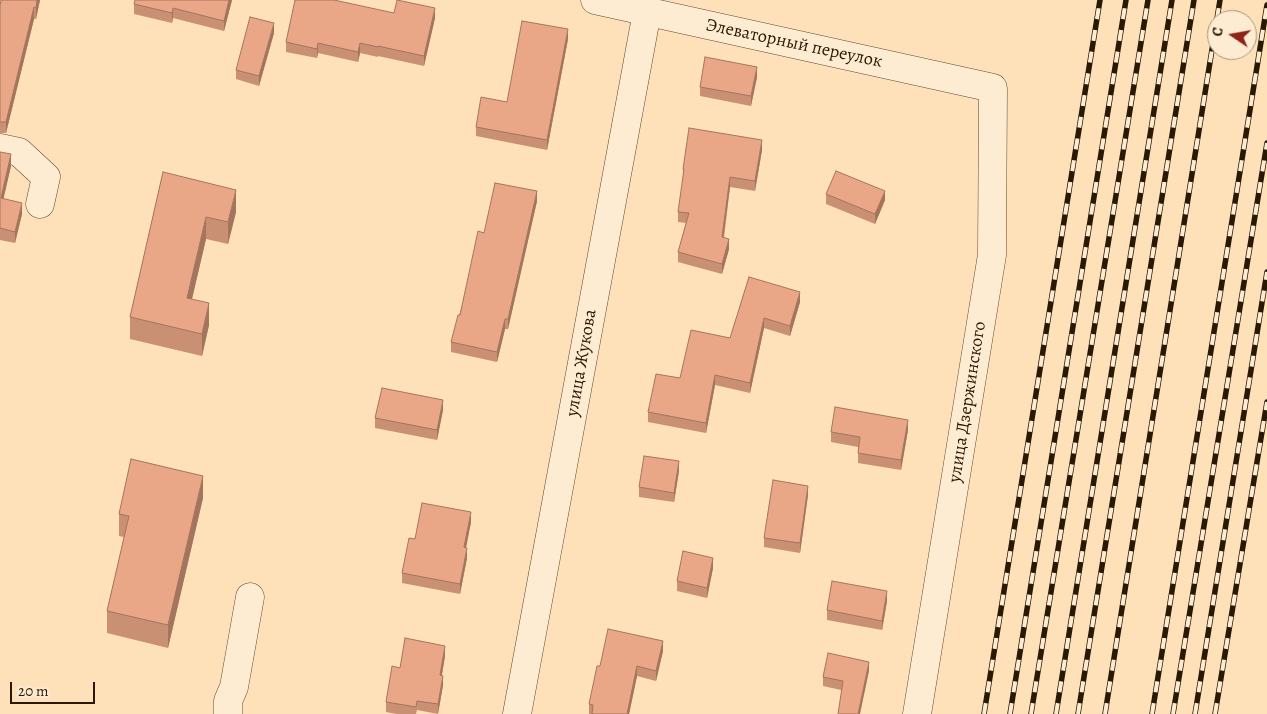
<!DOCTYPE html>
<meta charset="utf-8">
<style>
body{margin:0}
#map{position:relative;width:1267px;height:714px;overflow:hidden;background:#fee1b9;font-family:Alegreya,serif}
canvas{display:block}
.north{position:absolute;left:1207px;top:10px;width:50px;height:50px;box-sizing:border-box;background:#feecd2;border:1px solid #a9977f;border-radius:50%;rotate:282deg;font-size:14px;font-weight:700;line-height:20px;text-align:center;color:#291803}
.north::after{content:'';display:block;margin:auto;width:18px;height:22px;background:#8f2418;clip-path:polygon(50% 0,100% 100%,50% 72%,0 100%)}
.scale{position:absolute;left:10px;top:682px;width:85px;height:22px;box-sizing:border-box;border:2px solid #291803;border-top:0;padding-left:6px;font-size:15px;line-height:18px;white-space:nowrap;color:#291803;-webkit-text-stroke:4px #feecd2;paint-order:stroke}
</style>
<div id="map">
<canvas width="1267" height="714"></canvas>
<div class="north">С</div>
<div class="scale">20 m</div>
</div>
<script>
const ctx = document.querySelector('canvas').getContext('2d');
ctx.lineJoin = 'round';
const toPath = rows => new Path2D(rows.map(r => 'M' + r).join(''));
function strokePath(path, color, width, dash) { ctx.strokeStyle = color; ctx.lineWidth = width; ctx.lineCap = dash ? 'butt' : 'round'; ctx.setLineDash(dash || []); ctx.stroke(path); }
function fill(path, color) { ctx.fillStyle = color; ctx.fill(path, 'evenodd'); }
function drawText(font, color, halo, rows, align = 'center') {
  ctx.font = font + ' Alegreya,serif'; ctx.lineWidth = 4; ctx.setLineDash([]); ctx.textBaseline = 'middle'; ctx.strokeStyle = halo; ctx.fillStyle = color; for (const [text, x, y, turn = 0] of rows) {
    ctx.save(); ctx.translate(x, y); ctx.rotate((+turn || 0) * Math.PI / 180); ctx.textAlign = isNaN(turn) ? turn : align; if (halo) ctx.strokeText(text, 0, 0); ctx.fillText(text, 0, 0); ctx.restore();
  }
}
const minor = toPath([
 [595,0,993,88,992,255,917,714],
 [0,148,19,152,46,177,40,204],
 [228,714,228,701,234,687,250,597],
 [517,714,647,12]
]);
strokePath(minor, '#5e4a30', 29);
strokePath(minor, '#feecd2', 28);
const rail = toPath([
 [984,714,1100,0],
 [1010,714,1126,0],
 [1031,714,1148,0],
 [1056,714,1172,0],
 [1078,714,1194,0],
 [1105,714,1220,0],
 [1152,714,1267,5],
 [1173,714,1267,143],
 [1195,714,1267,272],
 [1215,714,1267,402]
]);
strokePath(rail, '#291803', 5.5);
strokePath(rail, '#feecd2', 4, [11]);
fill(toPath([
 [40,0,36,19,34,19,6,133,0,133,0,6],
 [232,0,224,31,173,18,172,23,134,14,134,4],
 [394,13,435,18,424,66,378,56,378,57,360,53,358,62,318,53,317,58,286,52,286,42],
 [274,33,259,86,236,79,236,70],
 [568,39,547,150,476,136,476,127,507,102],
 [757,77,751,106,700,96,700,87],
 [762,150,755,191,730,187,724,238,729,249,722,274,678,262,678,252,686,223,678,222,678,212,683,179,683,169],
 [0,152,11,166,3,198,22,214,15,243,0,240],
 [163,172,236,212,228,244,206,239,192,299,209,325,202,356,130,339,130,317],
 [826,194,885,200,875,224,826,204],
 [537,201,508,329,505,329,497,362,451,352,451,342,484,233],
 [749,277,800,302,790,336,764,328,750,393,715,385,706,433,648,422,648,412,680,378,730,338],
 [443,410,437,440,375,428,375,418],
 [908,430,901,470,858,463,858,447,831,442,831,432],
 [679,471,674,502,639,497,639,487],
 [808,495,800,553,764,547,764,538],
 [203,498,168,648,107,633,107,611,124,537,119,536,119,514],
 [471,522,466,548,467,558,460,594,402,583,402,573,415,539],
 [713,568,707,598,677,591,677,581],
 [887,601,882,630,827,620,827,610],
 [663,651,656,681,637,676,629,714,589,714,589,704,600,666],
 [445,656,442,675,443,685,438,714,417,710,416,714,397,714,386,712,386,702,400,668],
 [869,671,841,690,823,686,823,677]
]), '#c99074');
fill(toPath([
 [37,0,40,0,36,19,36,8],
 [229,0,232,0,224,31,224,21],
 [34,7,34,19,6,133,6,122],
 [173,8,173,18,172,23,172,13],
 [435,8,435,18,424,66,424,56],
 [274,23,274,33,259,86,259,76],
 [568,29,568,39,547,150,547,140],
 [318,43,318,53,317,58,317,49],
 [360,43,360,53,358,62,358,52],
 [757,67,757,77,751,106,751,96],
 [762,140,762,150,755,191,755,181],
 [11,154,11,166,1,210,1,198],
 [730,177,730,187,722,247,722,237],
 [236,190,236,212,228,244,228,222],
 [537,191,537,201,508,329,508,319],
 [885,191,885,200,875,224,875,214],
 [22,203,22,214,15,243,15,232],
 [206,217,206,239,187,320,187,298],
 [729,239,729,249,722,274,722,264],
 [800,292,800,302,790,336,790,326],
 [209,303,209,325,202,356,202,334],
 [764,318,764,328,750,393,750,383],
 [505,319,505,329,497,362,497,352],
 [715,375,715,385,706,433,706,423],
 [443,400,443,410,437,440,437,430],
 [908,420,908,430,901,470,901,460],
 [679,461,679,471,674,502,674,493],
 [203,476,203,498,168,648,168,625],
 [808,486,808,495,800,553,800,543],
 [471,512,471,522,464,557,464,547],
 [467,548,467,558,460,594,460,584],
 [713,558,713,568,707,598,707,588],
 [887,591,887,601,882,630,882,621],
 [663,641,663,651,656,681,656,671],
 [445,646,445,656,440,685,440,675],
 [869,662,869,671,860,714,858,714],
 [637,666,637,676,629,714,627,714],
 [443,676,443,685,438,714,438,704]
]), '#a4755e');
const building = toPath([
 [1,0,37,0,36,8,34,7,6,122,0,122,0,6,1,0],
 [135,0,229,0,224,21,173,8,172,13,134,4,135,0],
 [295,0,334,0,394,13,397,0,435,8,424,56,378,46,378,47,360,43,358,52,318,43,317,49,286,42,295,0],
 [250,17,274,23,259,76,236,70,250,17],
 [522,21,568,29,547,140,476,127,481,97,507,102,522,21],
 [705,57,757,67,751,96,700,87,705,57],
 [689,128,762,140,755,181,730,177,722,237,729,239,722,264,678,252,689,213,678,212,684,169,683,169,689,128],
 [0,152,11,154,1,198,22,203,15,232,0,228,0,152],
 [836,171,885,191,875,214,826,194,836,171],
 [163,172,236,190,228,222,206,217,187,298,209,303,202,334,130,317,163,172],
 [495,183,537,191,508,319,505,319,497,352,451,342,458,315,460,315,478,231,484,233,495,183],
 [749,277,800,292,790,326,764,318,750,383,715,375,706,423,648,412,656,374,680,378,691,330,730,338,749,277],
 [382,388,443,400,437,430,375,418,382,388],
 [835,407,908,420,901,460,858,453,860,437,831,432,835,407],
 [644,456,679,461,674,493,639,487,644,456],
 [131,459,203,476,168,625,107,611,129,516,119,514,131,459],
 [773,480,808,486,800,543,764,538,773,480],
 [422,503,471,512,464,547,467,548,460,584,402,573,409,538,415,539,422,503],
 [683,551,713,558,707,588,677,581,683,551],
 [832,581,887,591,882,621,827,610,832,581],
 [608,629,663,641,656,671,637,666,627,714,592,714,593,705,589,704,597,666,600,666,608,629],
 [405,638,445,646,440,675,443,676,438,704,417,701,416,707,386,702,392,666,400,668,405,638],
 [828,653,869,662,858,714,838,714,843,681,823,677,828,653]
]);
fill(building, '#eaa787');
strokePath(building, '#a4755e', 1);
drawText('18px', '#291803', '#feecd2', [
 ["Элеваторный переулок",794,44,12],
 ["улица Жукова",582,363,-80],
 ["улица Дзержинского",968,402,-81]
]);
</script>
